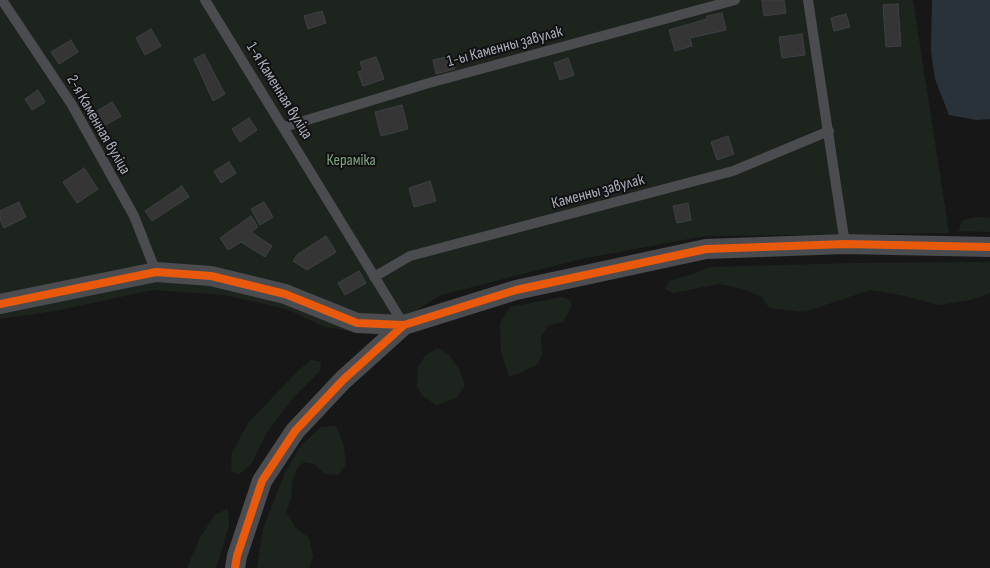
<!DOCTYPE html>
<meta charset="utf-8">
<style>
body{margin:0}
canvas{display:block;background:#171717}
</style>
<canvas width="990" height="568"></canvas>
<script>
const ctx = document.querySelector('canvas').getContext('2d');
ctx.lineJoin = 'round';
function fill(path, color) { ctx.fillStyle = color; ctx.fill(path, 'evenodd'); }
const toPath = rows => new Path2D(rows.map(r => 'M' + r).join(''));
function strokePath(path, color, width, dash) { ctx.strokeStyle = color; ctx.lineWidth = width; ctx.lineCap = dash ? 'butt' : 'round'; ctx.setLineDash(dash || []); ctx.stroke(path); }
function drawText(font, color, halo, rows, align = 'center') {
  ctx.font = font + ' "Sofia Sans Condensed",sans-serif'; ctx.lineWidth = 4; ctx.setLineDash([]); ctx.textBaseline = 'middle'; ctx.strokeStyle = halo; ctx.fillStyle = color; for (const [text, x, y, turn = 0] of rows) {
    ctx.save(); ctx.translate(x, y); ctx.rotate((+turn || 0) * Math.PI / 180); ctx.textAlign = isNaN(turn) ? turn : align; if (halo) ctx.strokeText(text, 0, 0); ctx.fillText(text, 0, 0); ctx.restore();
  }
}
fill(toPath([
 [0,0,913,0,949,233,705,236,581,259,441,295,376,335,325,327,286,309,225,295,153,290,55,311,0,319],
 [977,217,990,218,990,232,958,231,963,220],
 [990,262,990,293,970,300,939,305,901,295,870,290,804,312,769,308,762,297,743,289,719,284,673,293,665,289,671,280,690,275,711,267,858,263],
 [562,297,571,301,571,308,563,322,549,325,541,336,542,354,538,364,518,374,509,376,501,351,500,323,510,307],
 [438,348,449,355,459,369,465,386,457,397,437,405,424,397,417,387,418,367,425,356],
 [311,360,321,362,320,371,293,398,267,432,252,463,238,475,231,470,232,452,249,422,298,371],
 [336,426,344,447,346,464,338,475,325,474,314,464,304,462,297,469,292,481,291,500,286,512,296,528,309,538,313,556,309,568,257,568,263,529,285,472,302,444,321,427],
 [228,509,229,526,216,568,187,568,200,538,215,514]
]), '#1d241e');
fill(toPath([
 [932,0,990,0,990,119,976,120,949,115,935,79,931,52]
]), '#2a3239');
const building = toPath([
 [762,0,784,0,786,13,764,16,762,0],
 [898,4,901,46,886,47,883,5,898,4],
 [322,11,326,23,308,29,304,16,322,11],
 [722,13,726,30,690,38,692,46,675,51,669,30,707,19,707,16,722,13],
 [846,14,850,27,834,31,831,18,846,14],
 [151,29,161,46,145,55,136,38,151,29],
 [802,34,805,55,782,58,779,37,802,34],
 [71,40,78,52,59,64,51,52,71,40],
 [204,54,225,94,213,101,194,59,204,54],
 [451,56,455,69,436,74,433,60,451,56],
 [376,57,384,79,363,86,358,72,363,70,360,62,376,57],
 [568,58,574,75,560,80,554,63,568,58],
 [38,90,45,102,32,110,25,99,38,90],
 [112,102,121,116,97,130,89,116,112,102],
 [402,105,408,129,381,136,375,112,402,105],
 [249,118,257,130,240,142,232,129,249,118],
 [728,136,734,154,717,160,711,142,728,136],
 [229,162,236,173,221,183,214,171,229,162],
 [84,168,98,189,77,203,63,182,84,168],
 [430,181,436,201,414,207,409,188,430,181],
 [182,186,189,197,152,221,145,211,182,186],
 [19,202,26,217,4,228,0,220,0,211,19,202],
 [264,202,273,217,260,225,251,209,264,202],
 [688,203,691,220,677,223,673,206,688,203],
 [251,216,258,227,251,232,272,246,265,257,241,242,228,250,220,238,251,216],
 [326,236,336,252,307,270,293,261,298,254,326,236],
 [359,271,366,283,345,295,338,283,359,271]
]);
fill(building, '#353536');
strokePath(building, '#3f4043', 1);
strokePath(toPath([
 [2,0,72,105,134,216,156,272],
 [205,0,404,325],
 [808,0,845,244],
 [284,127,429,83,735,0],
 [374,277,410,256,733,171,829,131]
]), '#4b4c50', 10);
strokePath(toPath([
 [0,304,156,272,211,276,285,294,357,323,404,325],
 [235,568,237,556,262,481,295,431,343,380,404,325,516,290,706,249,845,244,990,247]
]), '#4b4c50', 20);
strokePath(toPath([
 [0,304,156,272,211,276,285,294,357,323,404,325],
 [235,568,237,556,262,481,295,431,343,380,404,325,516,290,706,249,845,244,990,247]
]), '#e8590c', 8);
drawText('16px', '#a8adb8', '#111113', [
 ["1-ы Каменны завулак",505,47,-15],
 ["1-я Каменная вуліца",279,91,58],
 ["2-я Каменная вуліца",98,125,60],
 ["Каменны завулак",598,192,-15]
]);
drawText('16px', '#7fa381', '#111113', [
 ["Кераміка",351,161]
]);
</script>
